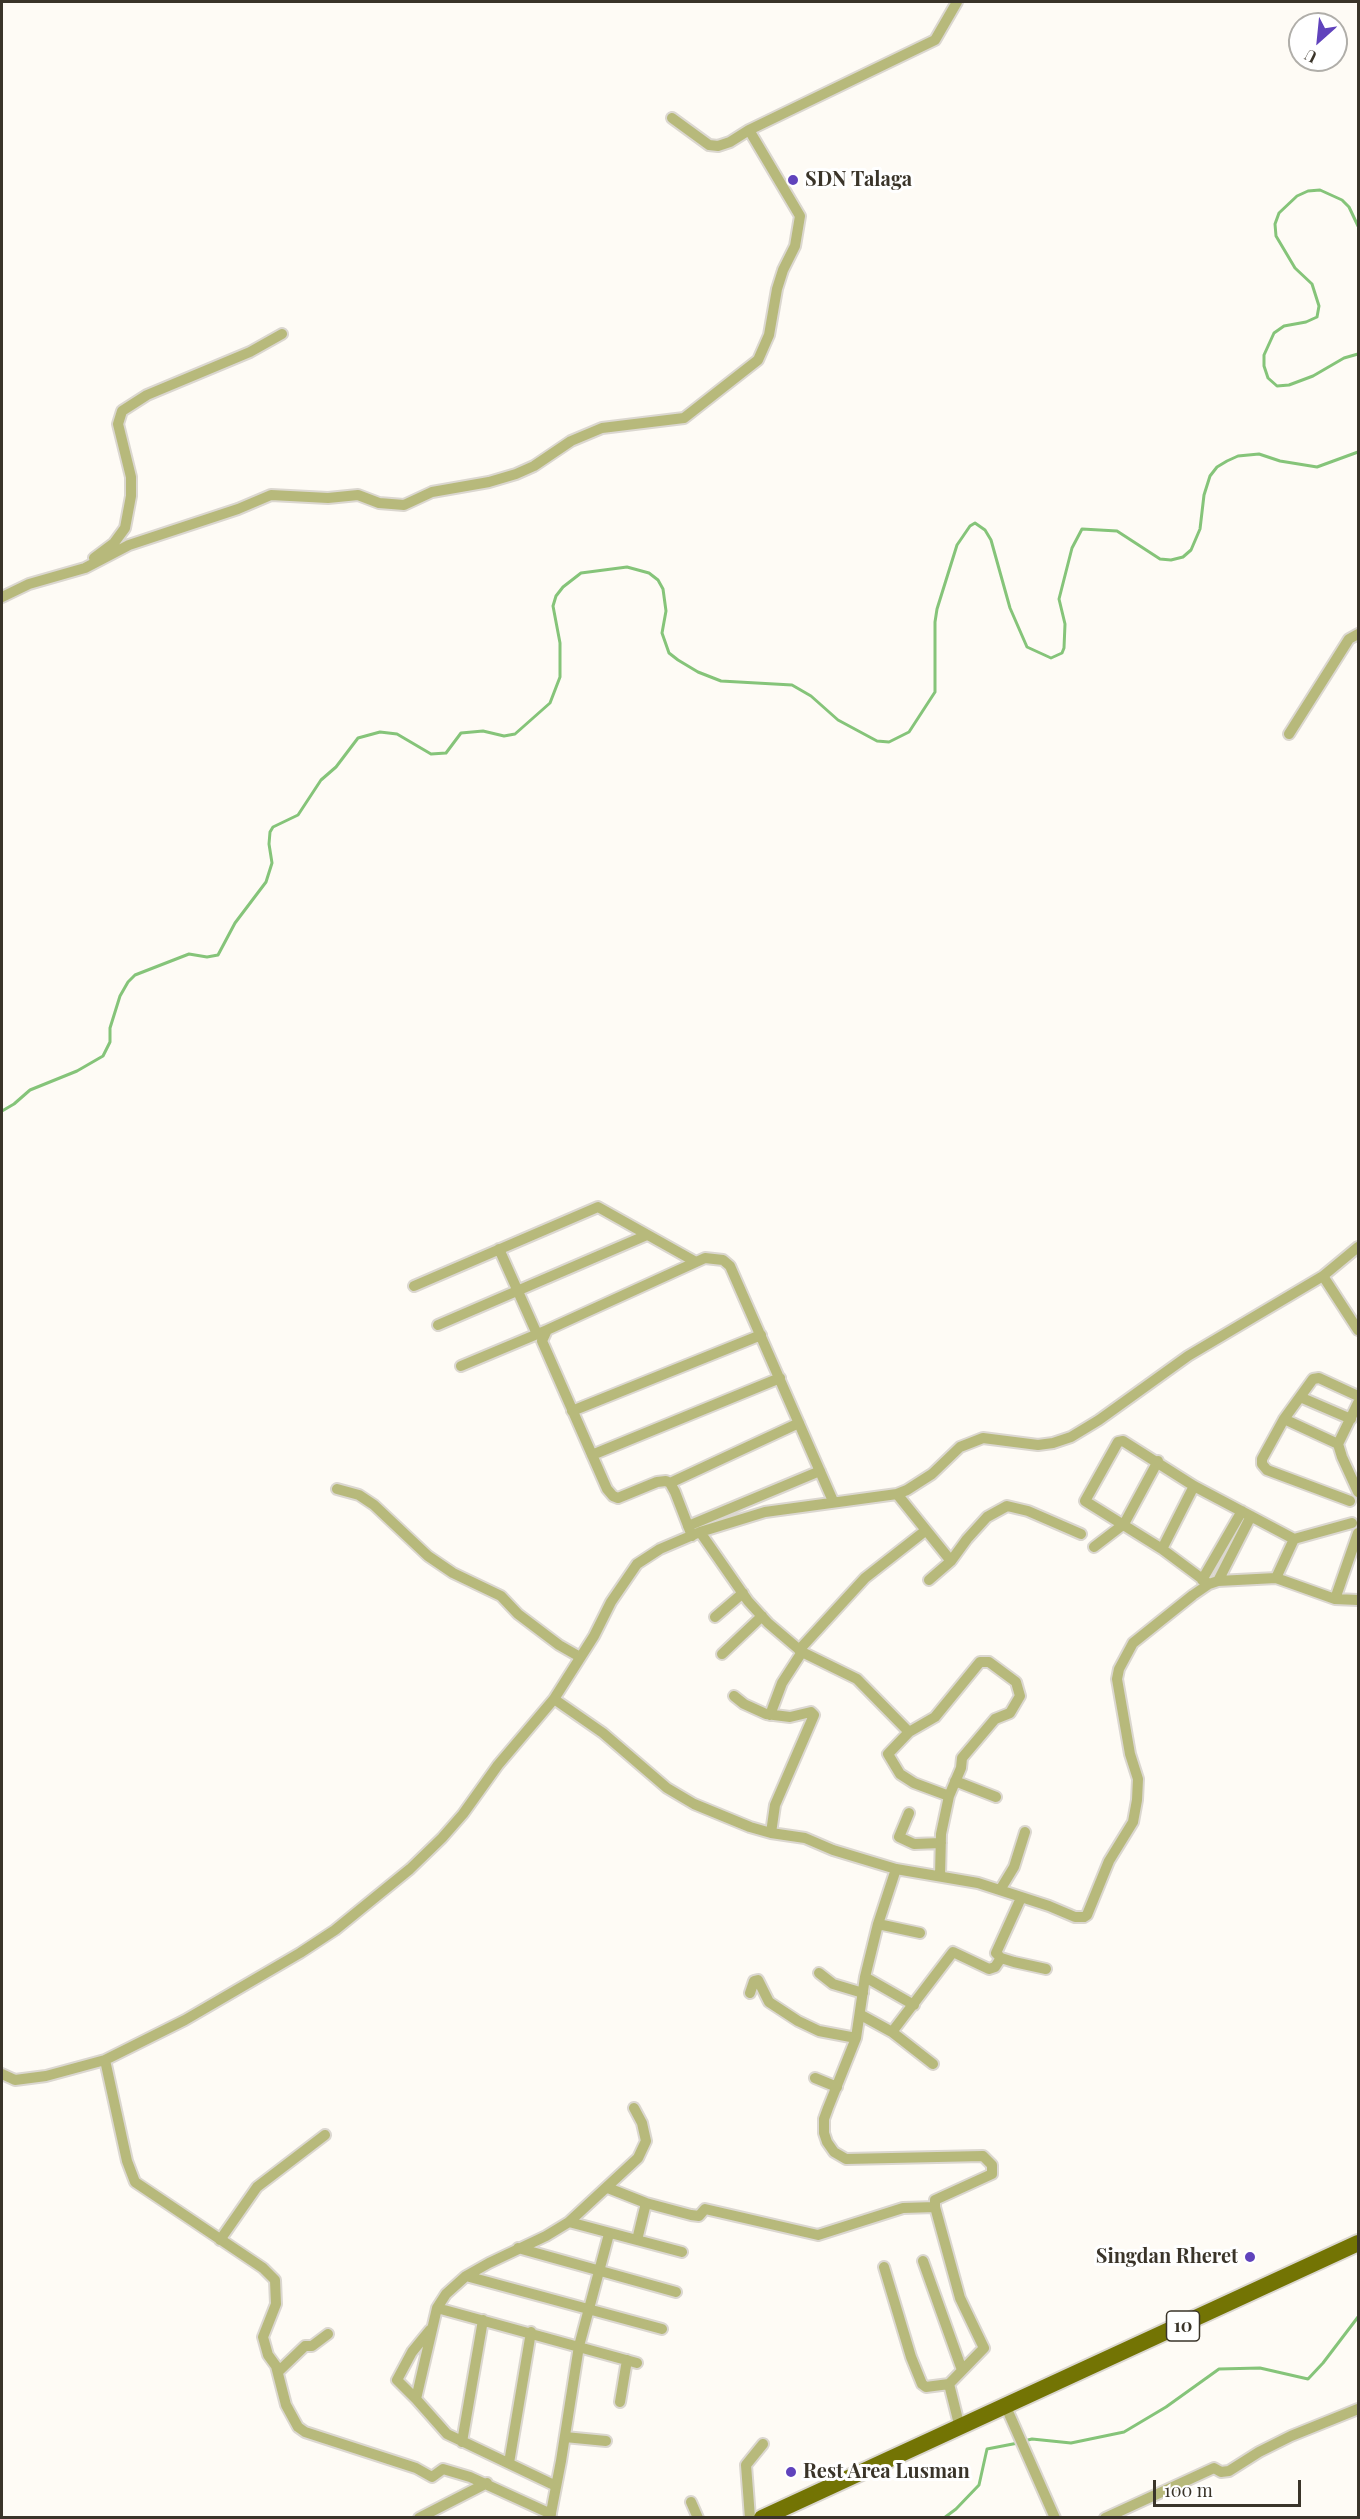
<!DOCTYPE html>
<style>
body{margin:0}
#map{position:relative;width:1360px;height:2519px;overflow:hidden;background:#fefbf5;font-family:"Playfair Display",serif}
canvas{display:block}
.frame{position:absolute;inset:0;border:3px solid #3a3429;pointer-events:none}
.north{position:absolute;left:1288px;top:12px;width:60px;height:60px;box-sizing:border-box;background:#fff;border:2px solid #b0aea9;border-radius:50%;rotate:207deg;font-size:16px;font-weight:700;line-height:24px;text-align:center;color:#3a3429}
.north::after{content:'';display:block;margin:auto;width:21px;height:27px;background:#6043bc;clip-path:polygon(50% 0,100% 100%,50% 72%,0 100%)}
.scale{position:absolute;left:1153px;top:2480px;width:148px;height:27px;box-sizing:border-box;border:3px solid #3a3429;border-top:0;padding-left:8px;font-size:18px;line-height:21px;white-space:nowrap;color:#3a3429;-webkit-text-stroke:4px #fff;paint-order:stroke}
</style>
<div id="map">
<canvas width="1360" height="2519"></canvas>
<div class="frame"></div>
<div class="north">U</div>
<div class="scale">100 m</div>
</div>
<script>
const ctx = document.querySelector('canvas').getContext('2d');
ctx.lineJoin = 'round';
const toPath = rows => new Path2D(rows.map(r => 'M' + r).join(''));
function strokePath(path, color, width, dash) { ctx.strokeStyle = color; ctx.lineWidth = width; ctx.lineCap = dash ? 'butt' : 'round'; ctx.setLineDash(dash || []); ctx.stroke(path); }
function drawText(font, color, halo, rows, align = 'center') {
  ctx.font = font + ' "Playfair Display",serif'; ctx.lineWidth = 6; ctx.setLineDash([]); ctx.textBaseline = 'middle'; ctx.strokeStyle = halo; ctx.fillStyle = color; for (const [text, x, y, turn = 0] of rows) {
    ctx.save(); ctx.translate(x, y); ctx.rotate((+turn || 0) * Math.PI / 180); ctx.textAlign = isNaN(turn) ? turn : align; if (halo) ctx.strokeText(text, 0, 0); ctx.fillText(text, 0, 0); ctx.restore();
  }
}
strokePath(toPath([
 [1358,226,1349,207,1342,200,1320,190,1308,191,1297,196,1279,213,1275,224,1276,236,1295,268,1312,284,1319,306,1317,317,1306,322,1284,326,1274,333,1264,355,1264,366,1268,378,1277,386,1289,385,1313,376,1344,358,1358,354],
 [2,1111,14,1104,30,1090,77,1071,103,1056,110,1042,110,1028,120,996,128,982,135,975,189,954,207,957,218,955,235,923,266,882,272,863,269,844,270,832,273,827,298,815,321,780,336,767,358,738,380,732,397,734,431,754,446,753,461,733,483,731,504,736,515,734,550,703,560,677,560,643,553,606,556,596,563,587,581,573,627,567,649,573,658,580,663,589,666,611,662,633,669,653,678,660,698,672,721,681,792,685,811,696,838,720,877,741,889,742,909,732,935,692,935,622,937,609,957,545,970,526,975,523,985,530,991,540,1010,608,1027,647,1051,658,1062,653,1064,648,1065,624,1059,599,1072,548,1082,529,1117,531,1160,559,1171,560,1183,557,1191,550,1200,529,1204,495,1210,476,1217,467,1227,461,1238,456,1259,454,1280,461,1317,467,1358,452],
 [1024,2441,1032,2439,1071,2443,1124,2432,1166,2407,1219,2369,1260,2368,1308,2379,1323,2363,1358,2317],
 [944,2518,956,2509,979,2485,987,2449,1018,2443]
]), '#85c479', 3);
const minor = toPath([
 [672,118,709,145,718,146,730,142,749,130],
 [94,558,114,543,125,528,131,496,131,477,118,424,122,411,147,395,250,352,282,334],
 [2,597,29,584,85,568,129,545,238,509,271,495,328,498,358,495,379,503,404,505,432,492,489,482,516,474,534,466,571,441,602,428,684,418,758,360,769,335,777,289,783,270,795,246,800,216,749,130,935,40,957,2],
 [1289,734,1349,639,1358,634],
 [499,1249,537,1334],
 [1323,1276,1358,1330],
 [414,1286,598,1207,696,1262],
 [438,1325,647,1235],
 [461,1366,547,1330],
 [1300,1397,1351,1419],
 [572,1411,761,1335],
 [1284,1419,1338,1444],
 [592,1455,780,1378],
 [670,1483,799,1423],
 [337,1489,359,1495,374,1505,428,1556,453,1573,501,1596,518,1614,559,1645,580,1657],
 [1358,1492,1342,1457,1338,1444,1358,1403],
 [897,1494,951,1561],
 [1350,1501,1267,1470,1262,1464,1262,1459,1284,1419,1313,1379,1319,1378,1358,1396],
 [688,1526,820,1471],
 [700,1532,748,1601,768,1623,802,1652,857,1679,909,1732,888,1754,900,1774,914,1783,949,1796],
 [692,1536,675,1492,670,1483,666,1481,657,1482,618,1498,613,1496,607,1489,542,1341,547,1330,705,1258,723,1260,730,1266,833,1501],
 [1094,1547,1124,1524,1158,1461],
 [1162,1549,1194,1486],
 [1276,1578,1294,1539,1352,1523],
 [929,1580,951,1561,967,1539,987,1517,1007,1506,1028,1511,1081,1534],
 [1202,1580,1242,1511],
 [1218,1581,1251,1516],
 [1209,1584,1162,1549,1085,1501,1118,1442,1123,1441,1194,1486,1294,1539],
 [1335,1599,1358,1533],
 [715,1617,743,1593],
 [799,1650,865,1578,925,1531],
 [722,1654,762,1616],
 [734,1696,744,1704,766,1714,790,1717,811,1712,814,1715,775,1805,771,1833],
 [554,1699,603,1733,667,1788,694,1804,750,1827,771,1833,805,1838,833,1850,896,1869,978,1883,1049,1906,1075,1917,1084,1917,1087,1915,1109,1861,1133,1822,1137,1800,1138,1779,1130,1754,1117,1679,1119,1669,1133,1643,1193,1595,1209,1584,1218,1581,1276,1578,1335,1599,1358,1600],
 [770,1715,782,1683,802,1652],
 [909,1732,935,1717,980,1662,989,1662,1016,1682,1020,1696,1010,1713,995,1719,962,1758,961,1768,949,1796,941,1834,940,1876],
 [955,1781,996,1797],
 [909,1813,899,1837,914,1844,941,1843],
 [896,1869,878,1924,865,1977,856,2038,828,2108,824,2119,824,2133,827,2142,834,2152,846,2159,983,2156,992,2165,992,2174,935,2200,935,2207,960,2298,984,2348,949,2384,960,2428],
 [1000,1890,1014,1867,1025,1832],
 [1021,1898,996,1953,1001,1958,1014,1962,1046,1969],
 [878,1924,920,1933],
 [819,1973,833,1984,863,1993],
 [865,1977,914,2005],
 [750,1993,754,1981,758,1980,769,2002,798,2021,819,2031,856,2038],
 [861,2015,892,2032,933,2064],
 [892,2032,953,1952,989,1969,995,1967,1001,1958],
 [105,2060,127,2161,135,2182,263,2268,275,2280,276,2304,263,2337,268,2355,276,2366,286,2405,298,2427,305,2432,416,2468,432,2477,443,2469,470,2477,551,2514],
 [2,2074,15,2080,46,2076,105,2060,185,2020,300,1953,335,1930,410,1869,442,1838,463,1814,498,1765,554,1699,594,1636,611,1602,637,1564,660,1549,700,1532,765,1512,897,1494,907,1490,932,1474,960,1447,983,1438,1038,1445,1053,1443,1071,1437,1099,1420,1188,1356,1323,1276,1358,1247],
 [815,2078,837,2087],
 [608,2188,646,2203,691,2215,699,2216,705,2209,818,2235,903,2208,935,2207],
 [569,2222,682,2252],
 [220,2240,257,2187,325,2135],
 [637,2240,646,2203],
 [518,2248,676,2292],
 [923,2261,962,2370],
 [884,2267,911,2357,922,2384,926,2387,949,2384],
 [466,2276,662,2329],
 [437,2308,637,2363],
 [278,2372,305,2346,312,2346,328,2334],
 [416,2399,397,2380,412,2352,430,2330],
 [620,2402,627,2360],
 [1006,2407,1055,2518],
 [565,2437,606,2441],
 [462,2442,483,2320],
 [509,2463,531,2332],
 [556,2486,447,2434,416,2399,437,2308,446,2294,466,2276,489,2263,546,2236,569,2222,638,2158,646,2141,642,2123,634,2108],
 [691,2502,698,2518],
 [419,2518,487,2483],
 [550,2518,561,2461,579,2346,609,2234],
 [750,2518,746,2465,763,2444],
 [1105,2518,1214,2468,1221,2472,1229,2471,1259,2452,1291,2436,1358,2409]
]);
const trunk = toPath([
 [762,2518,1358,2243]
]);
strokePath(minor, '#dbd7d0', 14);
strokePath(trunk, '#dbd7d0', 20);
strokePath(minor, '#b7b97b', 10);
strokePath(trunk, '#737404', 16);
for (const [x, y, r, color] of [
 [793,180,6,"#6043bc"],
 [1250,2257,6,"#6043bc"],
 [791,2472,6,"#6043bc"]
]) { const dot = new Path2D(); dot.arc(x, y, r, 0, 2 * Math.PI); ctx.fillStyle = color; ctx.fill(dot); strokePath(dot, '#fff', 2); }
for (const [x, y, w] of [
 [1183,2326,33]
]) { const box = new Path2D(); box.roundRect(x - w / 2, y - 15, w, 30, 4.5); ctx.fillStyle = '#fff'; ctx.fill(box); strokePath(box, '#3a3429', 1.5); }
drawText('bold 18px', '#3a3429', null, [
 ["10",1183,2326]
]);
drawText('bold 20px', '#3a3429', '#fff', [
 ["SDN Talaga",805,180],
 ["Singdan Rheret",1238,2257,"right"],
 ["Rest Area Lusman",803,2472]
], 'left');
</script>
